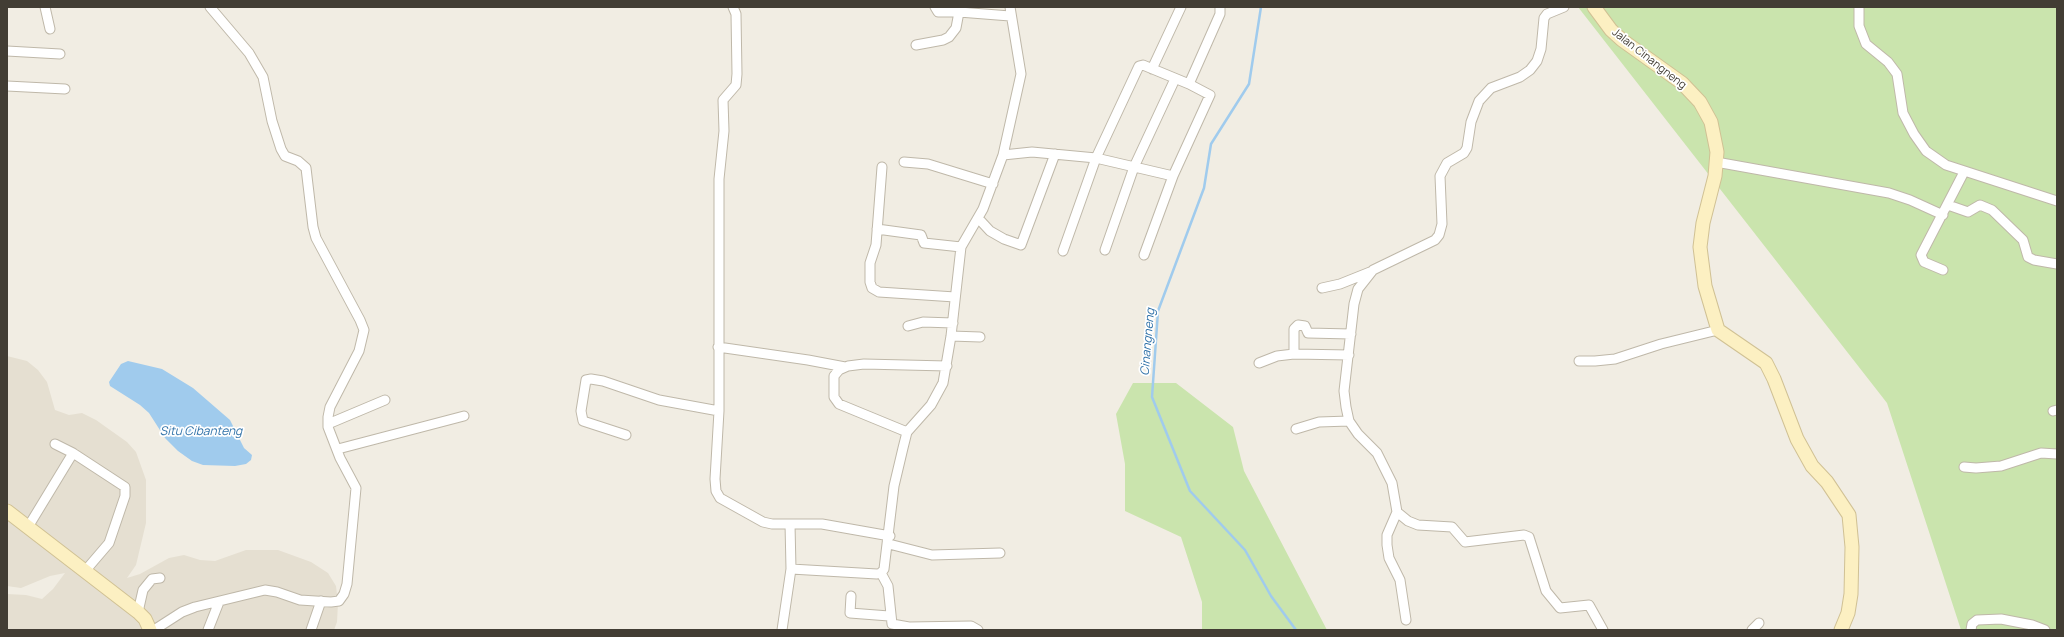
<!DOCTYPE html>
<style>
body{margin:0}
#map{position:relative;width:2064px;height:637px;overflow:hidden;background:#f1ede3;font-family:Manrope,sans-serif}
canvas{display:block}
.frame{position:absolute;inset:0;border:8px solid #423d34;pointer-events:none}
</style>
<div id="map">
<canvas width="2064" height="637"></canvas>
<div class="frame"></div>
</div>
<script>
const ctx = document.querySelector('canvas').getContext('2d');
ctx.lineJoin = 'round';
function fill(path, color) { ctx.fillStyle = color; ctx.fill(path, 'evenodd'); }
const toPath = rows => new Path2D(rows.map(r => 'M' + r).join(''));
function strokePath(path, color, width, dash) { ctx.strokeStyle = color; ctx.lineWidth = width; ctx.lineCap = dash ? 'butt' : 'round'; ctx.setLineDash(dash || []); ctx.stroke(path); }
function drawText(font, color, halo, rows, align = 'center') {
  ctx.font = font + ' Manrope,sans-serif'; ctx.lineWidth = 3.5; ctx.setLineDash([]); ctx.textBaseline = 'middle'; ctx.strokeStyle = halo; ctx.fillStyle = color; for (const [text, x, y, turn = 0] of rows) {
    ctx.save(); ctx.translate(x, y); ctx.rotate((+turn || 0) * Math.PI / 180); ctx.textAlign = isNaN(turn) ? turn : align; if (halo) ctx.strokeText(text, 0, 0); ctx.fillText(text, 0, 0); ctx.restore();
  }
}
fill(toPath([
 [7,356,27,361,38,370,47,382,55,410,69,415,82,413,96,420,127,442,136,452,146,480,146,523,136,565,127,578,140,574,169,558,184,555,200,560,215,561,246,550,278,550,311,562,328,573,336,586,338,603,337,622,334,630,7,630,7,594,26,595,42,599,53,589,65,573,50,576,21,588,7,586]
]), '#e5dfd1');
fill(toPath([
 [1578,7,2057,7,2057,630,1961,630,1887,403],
 [1133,383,1176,383,1233,427,1244,471,1327,630,1202,630,1202,602,1181,537,1125,511,1125,464,1116,414]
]), '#cae4ad');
fill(toPath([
 [128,361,162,369,193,388,230,420,244,448,252,455,251,460,246,464,235,466,203,465,192,461,178,451,165,438,149,413,140,405,110,386,109,382,121,364]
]), '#a0cbed');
strokePath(toPath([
 [1261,7,1249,84,1211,144,1204,188,1158,311,1152,397,1190,491,1245,550,1271,596,1296,630]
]), '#a0cbed', 2.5);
const street = toPath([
 [45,7,50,29],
 [733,7,736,14,737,74,736,85,723,100,724,131,719,179,719,411,715,479,716,491,720,498,763,522,772,524,822,524,890,536],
 [935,7,938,12,959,12],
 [1859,7,1859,26,1866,44,1888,62,1897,74,1903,113,1914,134,1926,151,1946,165,2057,201],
 [916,45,943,40,949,37,956,28,959,12,1010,16],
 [7,51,60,54],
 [1152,69,1181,7],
 [1189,84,1220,14,1220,7],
 [7,86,65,89],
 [1003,155,1032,152,1096,158,1173,176,1144,255],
 [904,162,928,164,993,184],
 [1716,162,1889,193,1910,200,1943,215],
 [882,167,876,245,870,263,870,282,872,288,879,292,955,297],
 [1948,205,1968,212,1980,205,1992,210,2023,240,2028,257,2034,260,2057,264],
 [978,218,990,231,1004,239,1021,245,1055,154],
 [877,229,921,235,924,243,961,247],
 [1105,250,1134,167,1175,79],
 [1063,251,1096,158,1139,66,1143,65,1189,84,1210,95,1173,176],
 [1943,270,1924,262,1921,255,1964,172],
 [1322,288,1340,284,1370,272],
 [908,326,923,322,953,323],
 [951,336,980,337],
 [718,347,808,360,845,367],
 [1294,354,1294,329,1298,325,1305,326,1308,333,1351,334],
 [1579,361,1595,361,1615,359,1661,344,1718,330],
 [1259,363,1277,356,1294,354,1349,355],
 [2053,411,2057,410],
 [328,424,385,400],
 [1296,429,1319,422,1349,421],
 [907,432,839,404,834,397,834,376,839,370,848,366,864,364,947,366],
 [626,435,583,421,581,411,586,380,591,379,603,381,659,400,719,411],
 [55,444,73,453],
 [338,449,464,416],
 [1964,467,1976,468,2001,466,2041,453,2057,454],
 [1397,512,1408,521,1418,525,1452,527,1465,542,1524,535,1529,537,1546,591,1560,608,1589,605,1603,630],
 [790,524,791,569],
 [28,527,73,453,125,487,125,496,109,543,85,571],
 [889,544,932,555,1000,553],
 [881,573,888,586,892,624,909,627,971,626,978,630],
 [851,596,850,613,889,616],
 [138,612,143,590,152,579,160,578],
 [1406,620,1400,580,1389,558,1387,545,1387,535,1397,512,1392,483,1377,453,1358,434,1349,421,1346,407,1344,391,1354,304,1358,289,1373,270,1435,240,1439,235,1442,224,1440,176,1447,163,1464,153,1467,148,1471,122,1479,101,1491,88,1520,77,1530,70,1537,61,1541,49,1544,18,1547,14,1564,7],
 [154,630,182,612,195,607,265,590,277,592,300,600,331,602,339,601,344,594,347,584,356,488,340,458,328,427,328,417,330,407,359,351,364,330,360,320,316,238,313,227,306,168,298,161,285,156,281,149,272,121,263,77,249,53,210,7],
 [208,630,219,602],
 [311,630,321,601],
 [782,630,791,569,877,574,881,573,884,569,894,486,903,448,907,432,931,405,943,383,951,336,961,247,983,209,1003,155,1021,74,1010,7],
 [1752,630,1759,623],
 [1971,630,1972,624,1977,620,2001,619,2032,625,2045,630]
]);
const secondary = toPath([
 [1594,7,1611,30,1622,40,1682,83,1700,102,1711,122,1717,152,1715,176,1703,223,1700,247,1705,286,1718,330,1766,363,1774,379,1797,439,1812,466,1827,482,1849,515,1852,547,1851,594,1848,613,1841,630],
 [7,511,138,612,145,619,150,630]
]);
strokePath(street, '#bfb8a9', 11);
strokePath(secondary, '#d0c194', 15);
strokePath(street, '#fff', 9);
strokePath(secondary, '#fcf0c2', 13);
drawText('11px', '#423d34', '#fff', [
 ["Jalan Cinangneng",1649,59,38]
]);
drawText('italic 12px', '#3273a9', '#fff', [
 ["Cinangneng",1148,342,-85],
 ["Situ Cibanteng",201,432]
]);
</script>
